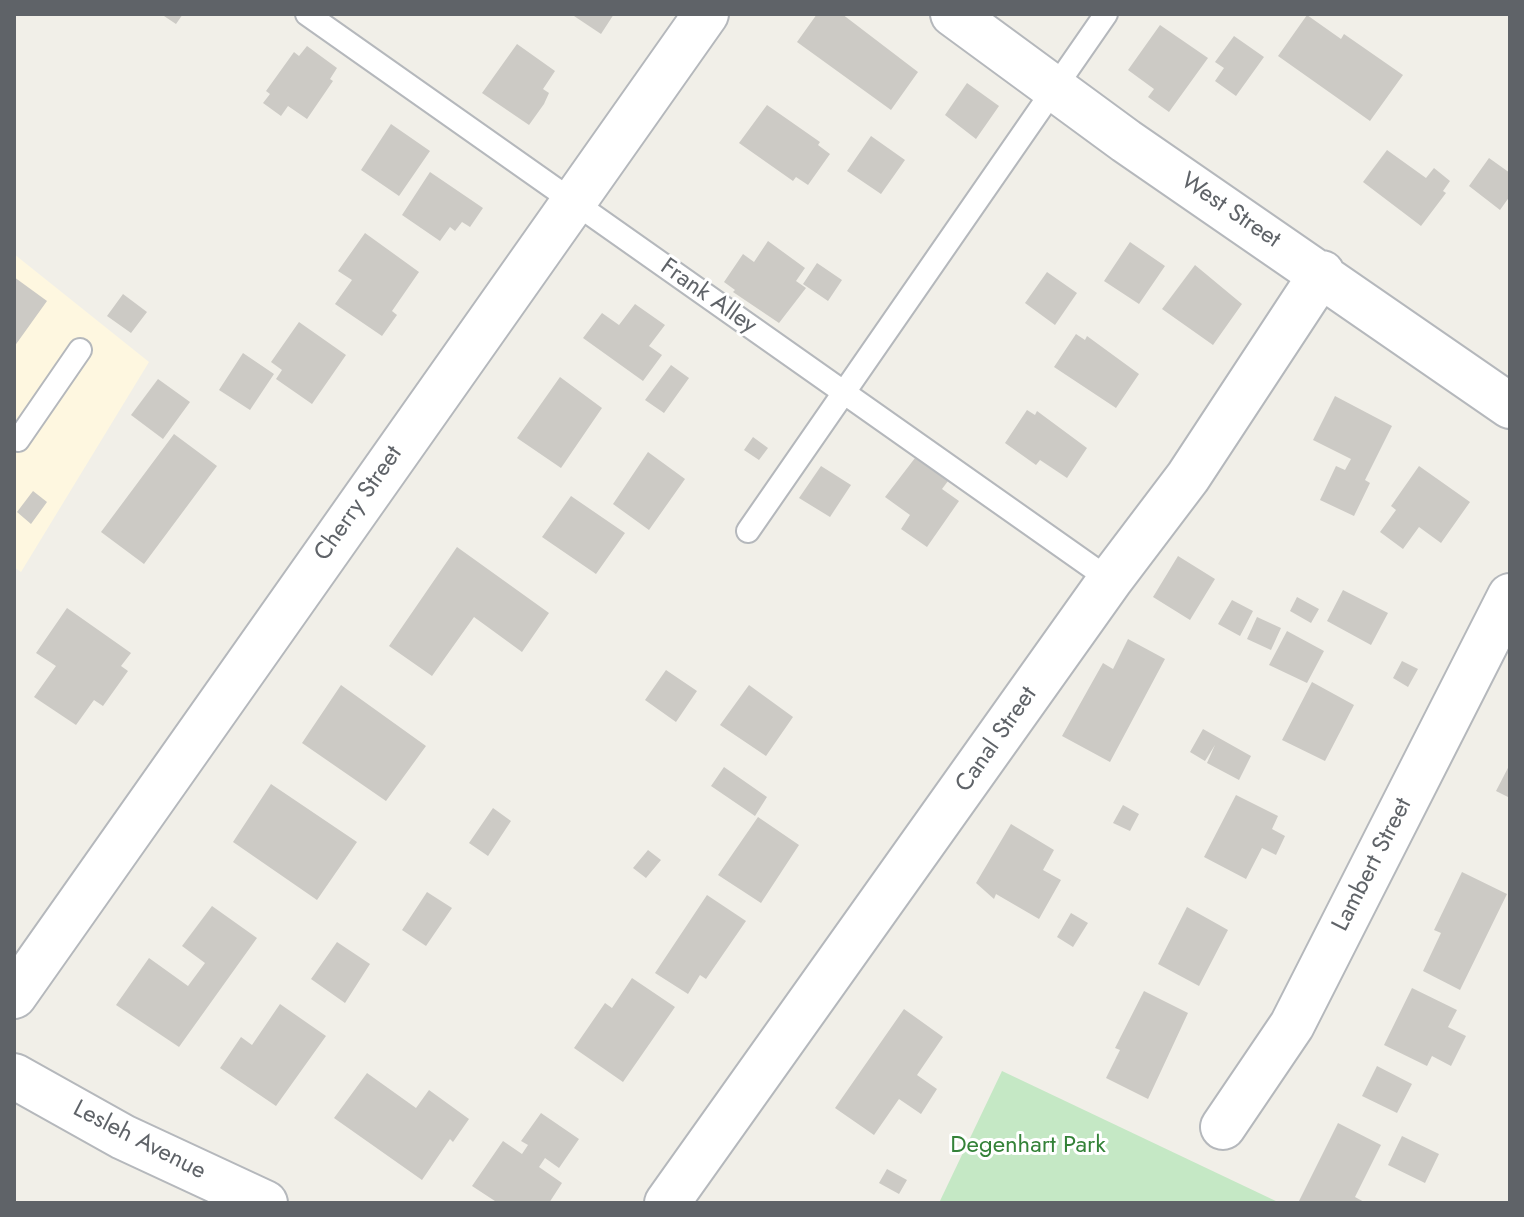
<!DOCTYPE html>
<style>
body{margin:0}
#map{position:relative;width:1524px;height:1217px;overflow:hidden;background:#f1efe8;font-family:Jost,sans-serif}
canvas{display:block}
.frame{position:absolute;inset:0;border:16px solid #5f6368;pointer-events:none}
</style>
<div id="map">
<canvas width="1524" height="1217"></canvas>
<div class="frame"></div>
</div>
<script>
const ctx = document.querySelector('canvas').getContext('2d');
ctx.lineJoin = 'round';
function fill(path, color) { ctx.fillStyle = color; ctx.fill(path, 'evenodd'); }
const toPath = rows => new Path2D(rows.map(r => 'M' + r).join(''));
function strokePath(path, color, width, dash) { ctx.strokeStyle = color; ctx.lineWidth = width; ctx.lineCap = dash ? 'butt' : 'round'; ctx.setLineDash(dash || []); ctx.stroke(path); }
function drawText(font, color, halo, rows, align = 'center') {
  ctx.font = font + ' Jost,sans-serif'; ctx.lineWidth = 6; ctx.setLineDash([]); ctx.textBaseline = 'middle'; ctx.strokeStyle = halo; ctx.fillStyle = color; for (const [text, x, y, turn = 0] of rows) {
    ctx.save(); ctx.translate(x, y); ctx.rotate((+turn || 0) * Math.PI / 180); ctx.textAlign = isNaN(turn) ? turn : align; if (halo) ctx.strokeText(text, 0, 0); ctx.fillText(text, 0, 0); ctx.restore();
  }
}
fill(toPath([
 [14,254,149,362,21,572,14,567]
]), '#fef7e0');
fill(toPath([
 [1002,1071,1280,1203,939,1203]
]), '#c5e8c5');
fill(toPath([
 [161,14,183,14,176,24],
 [571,14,614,14,601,34],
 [817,14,842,14,918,72,891,110,797,42],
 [1307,15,1341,39,1344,34,1403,75,1370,121,1278,56],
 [1160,25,1208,58,1169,112,1148,97,1154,89,1128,70],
 [1234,36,1264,57,1236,96,1215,81,1224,68,1215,62],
 [517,44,555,71,543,89,549,93,544,104,529,125,482,93],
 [307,46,337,68,330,79,333,81,307,119,288,106,281,116,263,103,270,94,266,91,294,52,299,56],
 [967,83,999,106,976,139,945,115],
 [767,105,820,142,818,145,830,154,808,185,796,177,793,181,739,143],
 [391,124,430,151,399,196,361,170],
 [871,136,905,160,881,194,847,171],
 [1387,150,1426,178,1434,168,1450,181,1443,191,1446,193,1421,226,1363,182],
 [1489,158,1510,173,1510,196,1500,210,1469,186],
 [430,172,483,208,470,227,462,222,455,231,450,227,440,241,402,215],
 [365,233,419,272,392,311,397,315,382,336,335,304,352,280,338,271],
 [768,241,805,268,796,281,806,288,779,323,733,292,735,290,724,282,743,254,754,262],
 [1130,242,1165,266,1139,304,1104,281],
 [817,263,842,280,828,301,803,284],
 [1195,265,1242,304,1213,345,1162,309],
 [1047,272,1077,293,1055,325,1025,303],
 [14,277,47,301,14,347],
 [123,294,147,312,131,333,107,316],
 [635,304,665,325,649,346,662,355,643,381,583,338,602,313,619,325],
 [299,322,346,355,312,404,276,379,282,370,271,362],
 [1076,334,1085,340,1087,336,1139,374,1116,408,1054,367],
 [243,353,274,374,250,410,219,390],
 [671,365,689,378,664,413,645,400],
 [560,377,602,408,561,468,517,438],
 [158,379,190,402,163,439,131,415],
 [1335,396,1392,426,1365,480,1370,483,1354,516,1320,500,1336,466,1345,470,1351,459,1313,440],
 [1027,410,1035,415,1037,411,1087,448,1067,478,1040,460,1036,465,1005,443],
 [174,434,217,466,144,564,101,532],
 [753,437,768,448,759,460,744,450],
 [648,452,685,479,649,530,613,504],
 [915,458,948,481,942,489,959,501,927,547,901,529,910,515,885,497],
 [821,466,851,485,830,517,799,498],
 [1419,466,1470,502,1441,543,1419,527,1403,549,1380,532,1396,510,1391,506],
 [33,491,47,502,31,524,17,512],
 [571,496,625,533,596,574,542,537],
 [457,547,549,613,522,652,474,617,432,676,389,646],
 [1178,556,1215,579,1190,620,1153,597],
 [1343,590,1388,613,1371,645,1327,621],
 [1297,597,1319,609,1311,623,1290,611],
 [1232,600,1253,611,1240,636,1218,624],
 [67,608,131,653,121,666,128,671,103,706,94,700,76,725,34,697,56,666,36,653],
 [1257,617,1281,628,1271,650,1247,639],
 [1287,631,1324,651,1307,683,1269,665],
 [1128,639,1165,659,1110,762,1062,736,1103,663,1113,669],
 [1402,661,1418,669,1408,687,1393,678],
 [666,670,697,691,676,722,645,700],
 [1312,682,1354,705,1325,761,1282,740],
 [341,685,426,746,386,801,302,743],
 [749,685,793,717,766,756,720,725],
 [1203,729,1251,756,1239,780,1207,763,1215,745,1205,761,1190,752],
 [1510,764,1510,798,1496,791],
 [724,767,767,797,755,816,711,786],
 [271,784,357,842,317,900,233,842],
 [1236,795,1278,816,1272,829,1285,836,1276,855,1262,848,1246,879,1204,857],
 [1123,805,1139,814,1130,831,1113,823],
 [493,808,511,821,488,856,469,843],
 [758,817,799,845,761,903,718,875],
 [1011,824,1054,850,1043,870,1061,880,1039,919,996,894,994,899,976,883],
 [648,850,661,860,646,878,633,868],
 [1462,872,1507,894,1460,990,1423,971,1441,933,1434,930],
 [427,892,452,908,426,946,402,930],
 [707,895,746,921,706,979,700,975,688,994,655,973],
 [212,906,257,938,179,1047,116,1005,149,958,188,986,205,963,182,946],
 [1187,907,1228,930,1199,986,1158,964],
 [1071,913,1088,923,1073,947,1057,937],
 [337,942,370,964,345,1003,311,979],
 [632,978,675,1007,623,1082,574,1048,605,1003,612,1008],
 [1412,988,1457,1010,1448,1027,1466,1036,1451,1066,1432,1056,1427,1066,1384,1045],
 [1144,991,1188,1013,1148,1099,1106,1078,1120,1050,1115,1048],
 [280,1004,326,1036,276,1106,220,1068,241,1037,252,1045],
 [904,1009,943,1037,917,1075,937,1089,921,1114,899,1099,874,1135,835,1108],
 [1377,1066,1412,1084,1397,1113,1362,1096],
 [367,1073,416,1108,429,1090,469,1119,453,1142,450,1139,422,1180,334,1118],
 [541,1113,579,1139,559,1168,545,1158,539,1167,562,1183,549,1203,498,1203,472,1186,503,1141,522,1154,528,1145,521,1141],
 [1338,1123,1381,1145,1355,1197,1366,1203,1298,1203],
 [1402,1136,1439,1154,1425,1183,1388,1165],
 [887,1169,907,1180,899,1194,879,1183]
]), '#cccac5');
const lane = toPath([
 [307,14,1110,580],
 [14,437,18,440,80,350],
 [748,531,1106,14]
]);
const street = toPath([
 [953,14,1126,141,1510,406],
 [14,996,706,14],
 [14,1076,123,1137,265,1203],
 [1223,1127,1292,1025,1510,596],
 [667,1203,1110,580,1188,477,1322,273]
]);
strokePath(lane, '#b5b8bc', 26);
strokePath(street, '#b5b8bc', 48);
strokePath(lane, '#fff', 22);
strokePath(street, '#fff', 44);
drawText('24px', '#5f6368', '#fff', [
 ["West Street",1230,211,34],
 ["Frank Alley",708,297,35],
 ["Cherry Street",359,504,-55],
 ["Canal Street",997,740,-55],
 ["Lambert Street",1373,865,-63],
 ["Lesleh Avenue",139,1141,27]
]);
drawText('24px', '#348238', '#fff', [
 ["Degenhart Park",1028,1146]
]);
</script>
